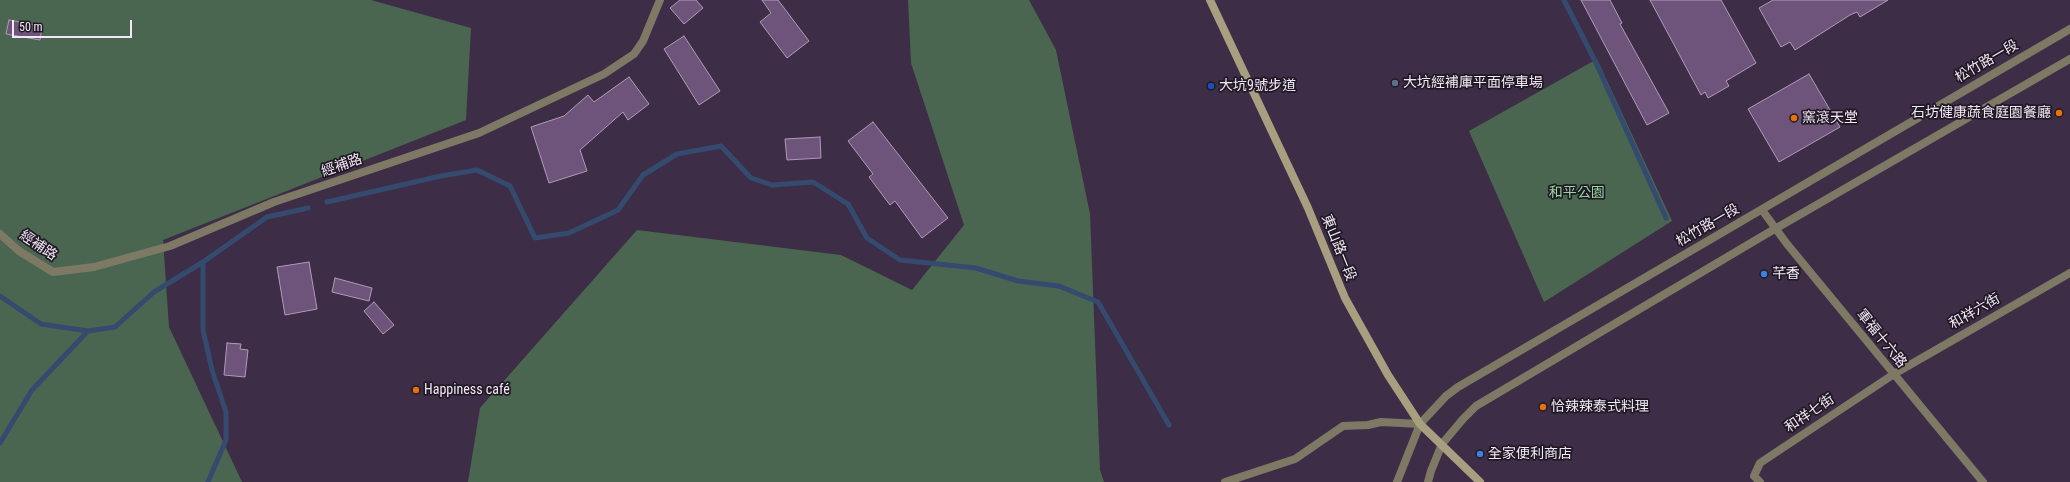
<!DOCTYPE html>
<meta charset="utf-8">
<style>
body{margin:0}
#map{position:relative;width:2070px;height:482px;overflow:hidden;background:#3e2d46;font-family:"Roboto Condensed",sans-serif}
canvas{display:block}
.scale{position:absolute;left:12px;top:20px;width:120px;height:18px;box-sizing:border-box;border:2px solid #f2e7f7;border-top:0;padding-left:5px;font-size:12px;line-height:14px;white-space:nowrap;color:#f2e7f7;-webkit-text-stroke:3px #201924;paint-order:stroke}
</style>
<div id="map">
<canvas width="2070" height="482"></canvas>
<div class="scale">50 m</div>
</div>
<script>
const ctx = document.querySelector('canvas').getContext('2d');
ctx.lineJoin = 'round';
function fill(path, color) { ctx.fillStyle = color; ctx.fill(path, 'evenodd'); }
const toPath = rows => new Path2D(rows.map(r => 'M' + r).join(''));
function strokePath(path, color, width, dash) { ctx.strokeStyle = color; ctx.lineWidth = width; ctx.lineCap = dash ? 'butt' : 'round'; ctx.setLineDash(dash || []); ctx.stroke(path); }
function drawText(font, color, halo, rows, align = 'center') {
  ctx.font = font + ' "Roboto Condensed","Noto Sans TC",sans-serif'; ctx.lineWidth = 3.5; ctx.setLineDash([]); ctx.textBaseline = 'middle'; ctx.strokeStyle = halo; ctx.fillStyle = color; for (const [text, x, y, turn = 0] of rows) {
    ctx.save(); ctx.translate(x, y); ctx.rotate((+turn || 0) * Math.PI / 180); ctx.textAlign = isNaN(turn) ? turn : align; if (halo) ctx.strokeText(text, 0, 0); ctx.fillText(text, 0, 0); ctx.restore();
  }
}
fill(toPath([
 [0,0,371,0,471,28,466,120,163,240,169,327,242,482,0,482],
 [908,0,1029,0,1056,50,1090,214,1100,470,1104,482,468,482,480,408,637,230,841,255,912,290,964,225,911,63],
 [1597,59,1672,221,1544,302,1469,131]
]), '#4b6650');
strokePath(toPath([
 [1564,0,1596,63,1666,218],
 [327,202,441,176,477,170,510,186,535,238,569,233,618,210,643,175,677,154,721,146,751,178,772,185,813,182,848,204,867,238,900,260,976,268,1018,281,1059,286,1098,302,1169,425],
 [203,262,203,330,212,370,226,412,226,440,208,482],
 [0,296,41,324,88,331,115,327,154,292,203,262,267,217,308,208],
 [0,443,32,390,88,331]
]), '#344b6f', 5);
const building = toPath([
 [680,0,696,0,703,8,684,24,670,8,680,0],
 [762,0,778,0,809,41,787,58,760,22,771,13,762,0],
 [1581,0,1610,0,1622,23,1620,24,1669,113,1647,125,1581,0],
 [1650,0,1721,0,1756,63,1726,81,1729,86,1708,98,1705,92,1701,95,1650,0],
 [1773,0,1888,0,1860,17,1857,12,1850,15,1795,50,1790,42,1781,47,1759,8,1773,0],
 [9,20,42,26,40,40,6,34,9,20],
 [684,36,720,91,699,105,664,49,684,36],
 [1809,74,1840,127,1779,162,1748,109,1809,74],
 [629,77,649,104,628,120,623,112,580,150,587,171,549,183,531,127,564,116,588,95,594,102,629,77],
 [873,122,948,218,922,238,895,201,890,205,869,177,873,174,848,141,873,122],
 [820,137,821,158,787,160,785,139,820,137],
 [309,262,317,309,285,315,277,267,309,262],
 [335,278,372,288,369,301,332,292,335,278],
 [374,302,394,325,383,334,364,311,374,302],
 [227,343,241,344,240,349,248,350,245,377,224,375,227,343]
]);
fill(building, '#6e547a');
strokePath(building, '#af9bb9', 1);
strokePath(toPath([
 [1762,210,1787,244,1983,482],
 [0,234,19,251,53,272,94,267,170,246,274,202,479,133,604,74,634,54,643,41,660,0],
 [1225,482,1295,459,1343,426,1368,425,1381,422,1420,424],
 [1760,482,1754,476,1760,463,1894,374,2070,273]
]), '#7e7965', 8);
strokePath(toPath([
 [1397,482,1420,424,1446,396,1458,387,2070,29],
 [1428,482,1431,471,1442,444,1463,419,1476,406,1761,237,2070,59]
]), '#7e7965', 8);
strokePath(toPath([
 [1210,0,1308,208,1345,298,1388,375,1420,424,1480,482]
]), '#a79f7f', 8);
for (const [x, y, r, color] of [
 [1395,83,4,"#5c6f8a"],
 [1211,86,4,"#1a4fb4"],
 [2059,113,4,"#e8710a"],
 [1794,118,4,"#e8710a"],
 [1764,274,4,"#3f7fe0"],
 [416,390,4,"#e8710a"],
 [1543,407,4,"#e8710a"],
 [1480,454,4,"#3f7fe0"]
]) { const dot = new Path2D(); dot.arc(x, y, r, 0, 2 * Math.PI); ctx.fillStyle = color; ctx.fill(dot); strokePath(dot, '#201924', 1.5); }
drawText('14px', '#f2e7f7', '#201924', [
 ["松竹路一段",1987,62,-30],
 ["經補路",342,166,-19],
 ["松竹路一段",1708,226,-30],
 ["經補路",38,246,34],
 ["東山路一段",1338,248,68],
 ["和祥六街",1975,312,-30],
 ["軍福十六路",1881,339,51],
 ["和祥七街",1810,414,-34]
]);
drawText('14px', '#f2e7f7', '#201924', [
 ["大坑經補庫平面停車場",1403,83],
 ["大坑9號步道",1219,86],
 ["石坊健康蔬食庭園餐廳",2051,113,"right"],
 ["窯滾天堂",1802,118],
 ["芊香",1772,274],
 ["Happiness café",424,390],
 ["恰辣辣泰式料理",1551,407],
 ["全家便利商店",1488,454]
], 'left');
drawText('14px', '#95d5a2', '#201924', [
 ["和平公園",1577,193]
]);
</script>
